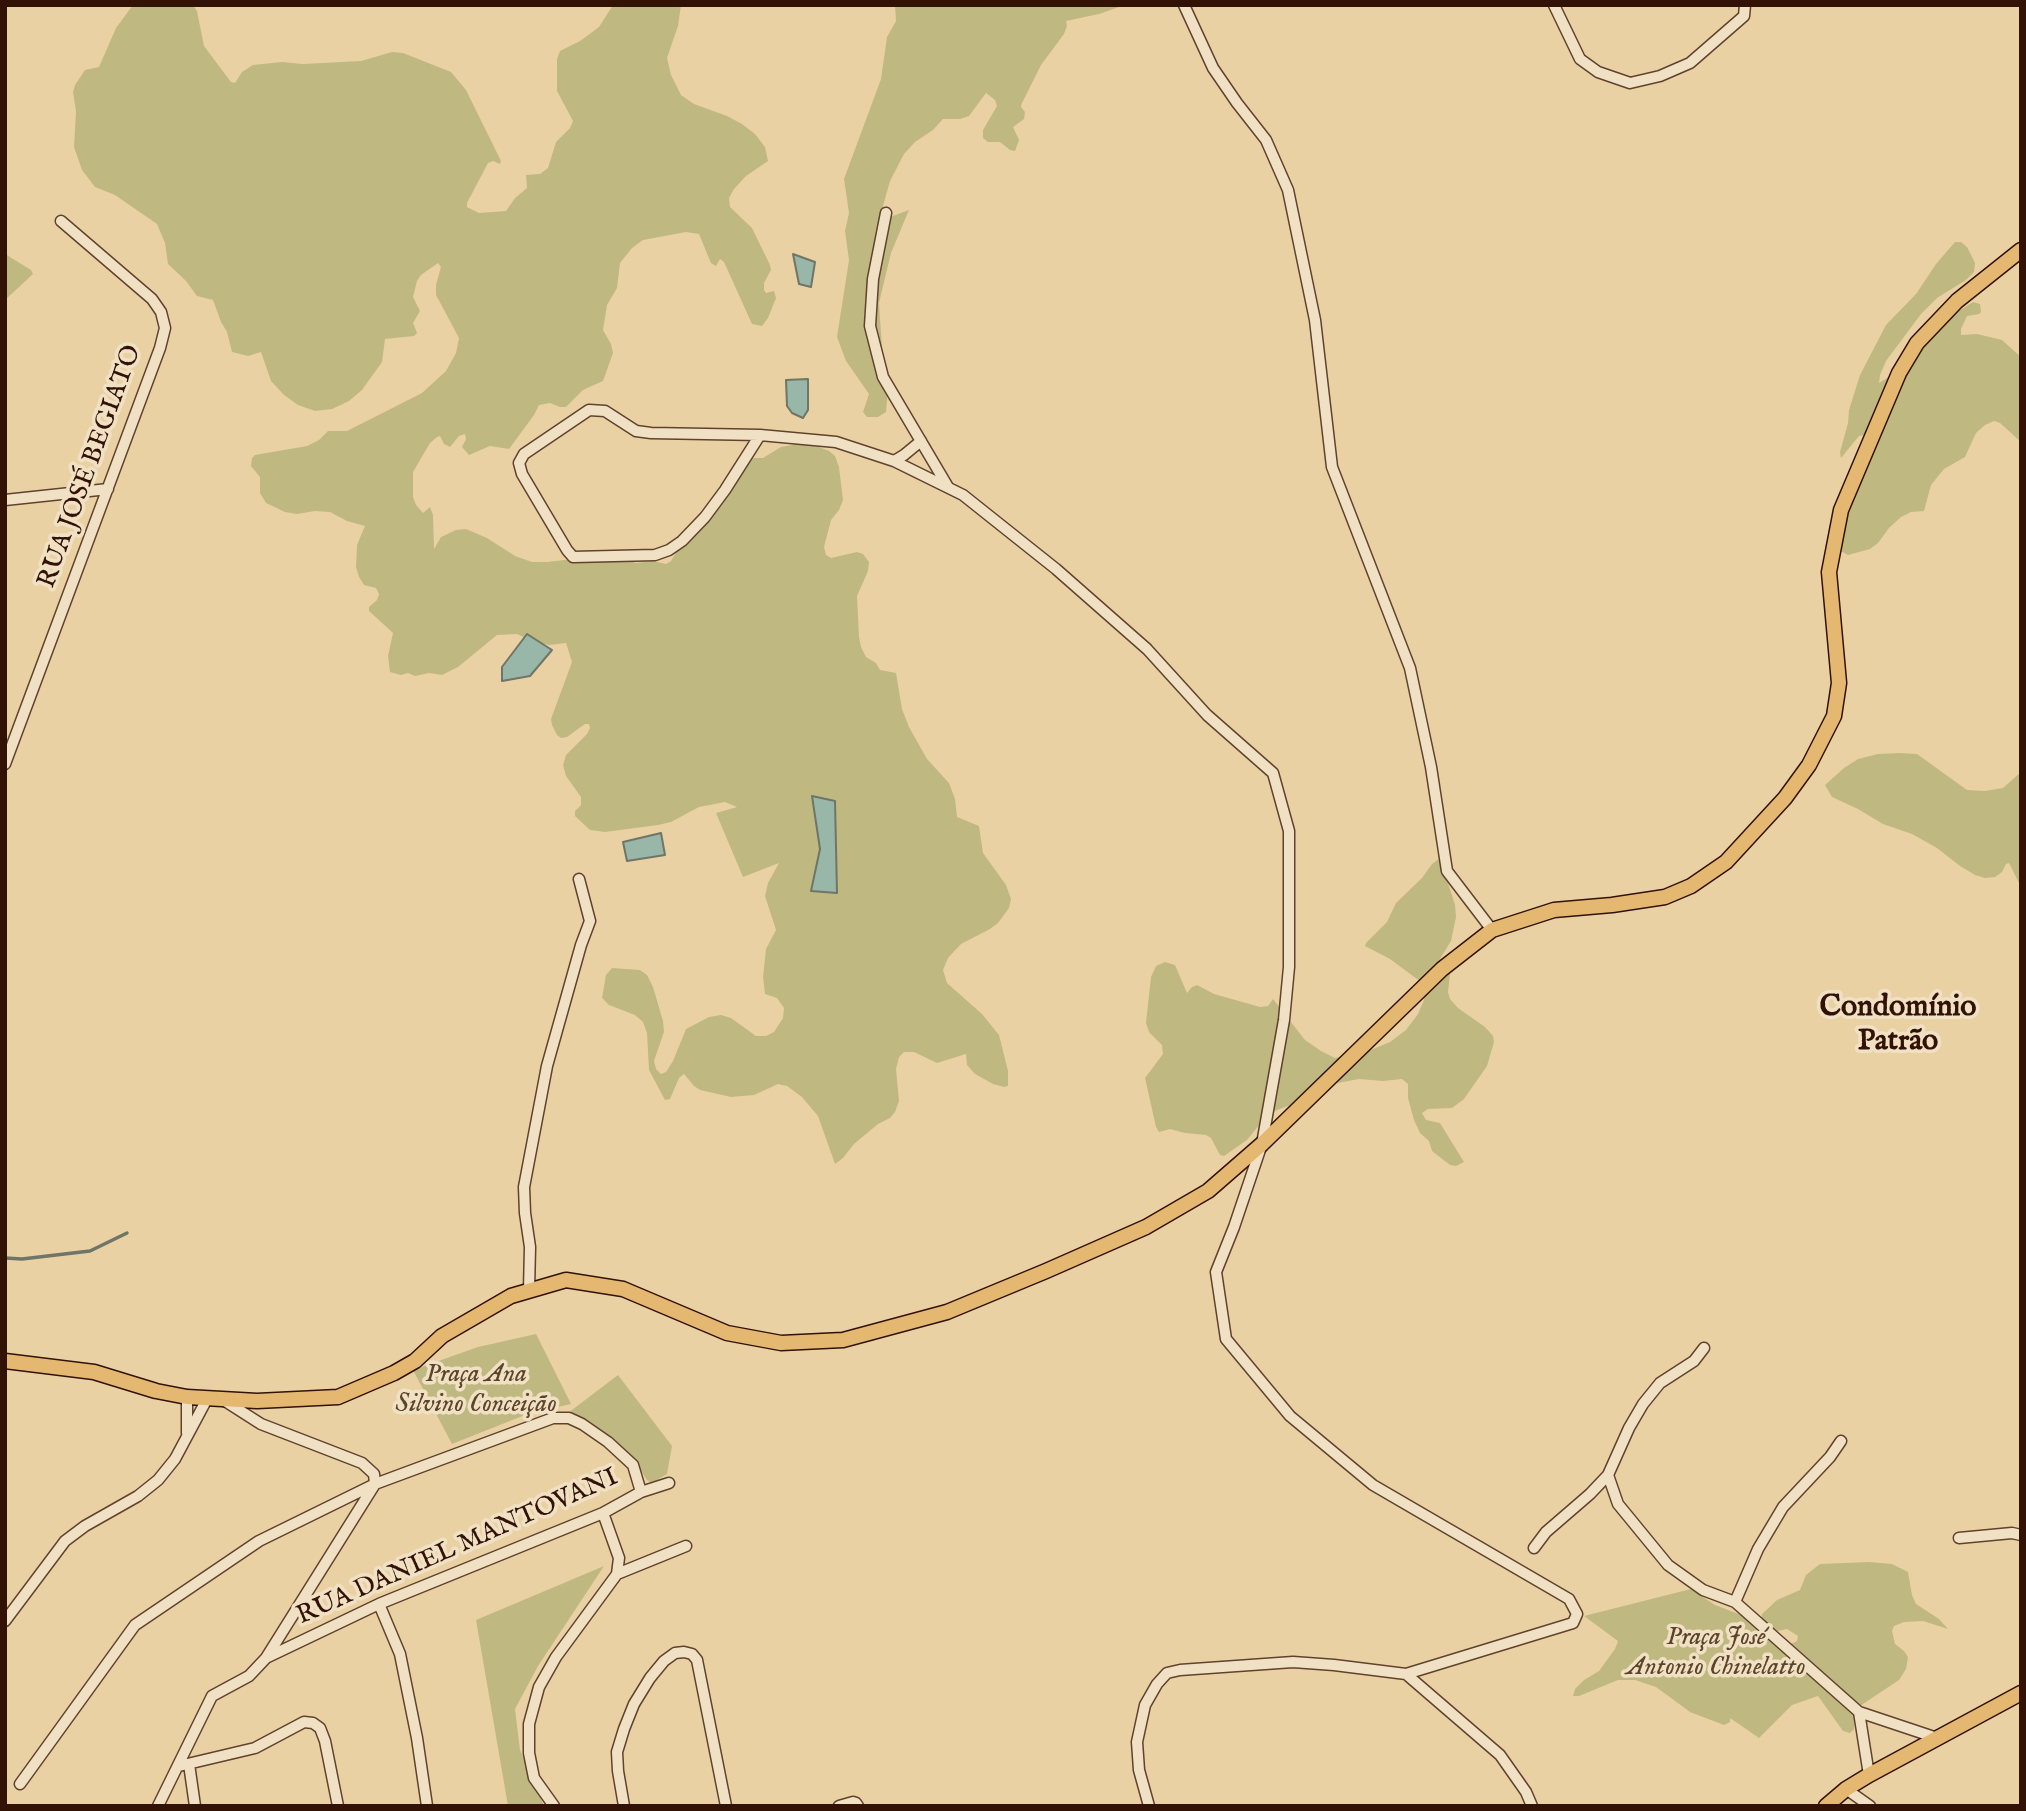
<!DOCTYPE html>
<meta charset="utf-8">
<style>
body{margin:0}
#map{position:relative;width:2026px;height:1811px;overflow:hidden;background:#ead1a4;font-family:"IM FELL English",serif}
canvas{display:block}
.frame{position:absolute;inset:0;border:7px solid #321205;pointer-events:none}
</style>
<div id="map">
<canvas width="2026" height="1811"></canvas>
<div class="frame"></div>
</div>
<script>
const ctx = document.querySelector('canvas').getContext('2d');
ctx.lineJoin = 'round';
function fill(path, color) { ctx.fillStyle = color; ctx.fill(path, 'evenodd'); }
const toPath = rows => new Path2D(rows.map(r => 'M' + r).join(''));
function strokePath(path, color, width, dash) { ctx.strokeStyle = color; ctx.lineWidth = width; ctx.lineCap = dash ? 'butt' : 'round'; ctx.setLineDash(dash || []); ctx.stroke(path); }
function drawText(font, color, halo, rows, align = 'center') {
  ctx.font = font + ' "IM FELL English",serif'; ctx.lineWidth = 7; ctx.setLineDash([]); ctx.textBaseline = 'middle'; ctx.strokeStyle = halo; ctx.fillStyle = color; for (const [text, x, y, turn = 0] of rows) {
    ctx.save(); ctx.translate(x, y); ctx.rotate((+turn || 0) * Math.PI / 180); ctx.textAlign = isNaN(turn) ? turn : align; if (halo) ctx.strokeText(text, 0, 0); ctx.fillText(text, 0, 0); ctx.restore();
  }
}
fill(toPath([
 [133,5,193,5,197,11,204,46,231,82,235,83,242,72,253,65,282,62,303,64,361,61,392,52,403,53,451,72,466,90,501,161,500,164,493,161,488,163,467,203,467,207,479,213,506,211,515,198,527,188,526,175,540,174,548,168,556,142,570,128,573,121,557,91,557,59,560,51,580,41,599,27,613,5,681,5,678,26,667,58,671,75,681,95,694,104,727,116,742,124,755,134,765,147,768,161,746,176,734,189,729,198,730,207,752,228,770,265,771,270,764,283,764,290,766,293,774,291,776,298,768,318,762,326,752,324,724,262,720,259,716,266,711,263,699,234,686,232,643,240,632,248,620,263,617,288,607,305,603,330,611,344,613,353,603,381,583,390,566,407,560,407,550,403,539,405,534,415,509,449,490,446,469,455,462,447,466,439,465,434,459,436,450,447,444,444,440,436,437,437,430,443,413,472,413,497,416,505,423,513,430,507,433,515,434,549,441,537,456,530,466,529,487,538,515,556,532,562,547,562,610,555,622,557,636,563,653,561,666,564,671,561,679,548,753,458,763,458,781,447,798,444,819,447,829,451,835,456,839,467,843,500,839,510,831,520,824,547,826,555,831,558,857,552,863,554,869,562,868,571,857,596,859,637,861,647,866,657,876,663,880,670,896,673,902,709,909,727,927,759,949,783,955,799,957,817,979,826,983,853,1006,885,1011,899,1009,908,998,923,990,929,961,944,948,958,943,970,947,983,982,1014,999,1035,1008,1071,1008,1086,1004,1087,993,1084,975,1074,967,1065,966,1054,937,1063,914,1052,904,1052,899,1057,896,1069,899,1101,895,1112,890,1118,878,1124,854,1144,843,1158,835,1164,818,1116,802,1097,787,1086,778,1084,754,1095,731,1097,700,1090,694,1086,684,1074,679,1078,670,1099,665,1100,649,1070,647,1033,643,1022,635,1015,609,1005,602,998,606,975,612,968,640,970,647,975,653,987,663,1021,664,1032,654,1061,656,1069,661,1074,666,1072,673,1061,686,1029,709,1017,721,1015,731,1018,756,1036,766,1036,774,1032,783,1018,784,1008,777,998,765,994,763,977,766,949,776,930,765,896,768,883,779,863,743,877,716,813,737,807,725,802,699,807,671,822,658,825,605,832,590,830,575,816,575,811,581,805,581,797,566,776,563,765,566,755,587,734,590,728,589,724,585,724,567,737,561,738,557,735,552,725,551,719,572,662,566,643,549,645,532,641,517,634,497,635,458,667,442,675,429,673,415,676,408,673,401,675,390,672,388,656,393,633,369,611,369,607,377,600,379,594,376,588,364,585,359,577,356,567,357,545,365,526,347,521,330,512,315,511,297,514,285,512,266,503,260,493,260,477,251,466,252,458,255,455,307,446,319,440,328,431,347,431,422,393,446,371,456,353,459,338,436,295,436,285,441,267,438,263,421,275,417,281,413,297,420,311,413,323,417,333,414,336,385,339,382,362,362,390,349,401,332,409,315,411,298,405,284,395,271,381,261,352,248,356,232,352,227,332,221,322,213,300,197,296,186,281,168,264,165,243,157,224,115,195,95,187,82,170,74,147,76,111,73,92,75,85,85,70,99,67,116,28],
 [813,796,836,893,811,891,820,849],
 [895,5,1125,5,1099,14,1066,21,1067,26,1064,34,1041,65,1022,103,1021,107,1025,112,1024,119,1013,127,1019,140,1015,151,1010,150,1000,142,988,142,983,138,983,130,997,106,995,100,986,93,969,116,960,119,943,119,933,130,915,142,904,154,890,181,883,206,882,220,909,210,891,253,879,303,882,348,888,388,886,412,878,417,867,417,863,412,869,394,846,361,837,337,849,260,845,231,849,213,844,179,881,79,887,37,896,21],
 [1955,242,1961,242,1967,247,1975,263,1974,272,1966,280,1937,298,1921,314,1886,361,1880,375,1879,383,1892,375,1903,353,1917,337,1973,302,1980,304,1981,312,1979,314,1967,316,1961,329,1961,335,1977,334,2002,340,2021,357,2021,442,2000,423,1994,421,1985,425,1976,433,1965,457,1944,469,1931,485,1924,511,1911,512,1901,517,1889,528,1878,543,1870,549,1848,555,1839,550,1864,442,1863,435,1859,436,1841,458,1840,452,1848,423,1849,410,1860,375,1886,325,1916,294,1936,264],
 [5,254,31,270,33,274,5,300],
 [1899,753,1917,754,1967,790,1985,791,2003,788,2021,772,2021,887,2009,863,2006,864,2002,872,1995,877,1985,878,1975,875,1960,866,1937,848,1912,834,1883,824,1858,809,1832,797,1825,785,1844,768,1858,759,1878,754],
 [1440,858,1455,905,1456,917,1451,941,1435,967,1451,965,1448,992,1450,999,1458,1008,1485,1027,1493,1036,1494,1042,1487,1066,1464,1099,1452,1108,1428,1109,1422,1113,1426,1120,1440,1123,1464,1162,1456,1166,1450,1165,1432,1151,1429,1141,1420,1133,1414,1120,1408,1098,1408,1084,1402,1079,1383,1081,1359,1079,1327,1085,1307,1099,1269,1113,1247,1140,1224,1156,1220,1155,1211,1138,1206,1135,1185,1133,1170,1129,1159,1132,1156,1127,1145,1078,1163,1054,1162,1045,1149,1032,1146,1023,1151,977,1156,966,1165,962,1175,965,1187,993,1192,987,1197,985,1214,994,1260,1007,1268,1006,1273,999,1305,1040,1321,1051,1335,1058,1373,1049,1390,1042,1406,1030,1418,1014,1424,1000,1421,982,1390,959,1365,946,1366,943,1387,922,1396,903,1422,878,1432,864],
 [536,1334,571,1404,530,1413,452,1444,413,1370,478,1347],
 [618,1375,672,1446,667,1474,652,1483,647,1480,632,1457,568,1413],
 [1869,1562,1892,1564,1908,1572,1912,1595,1916,1604,1939,1619,1948,1629,1923,1621,1904,1622,1894,1626,1892,1631,1895,1644,1904,1651,1908,1657,1906,1669,1899,1680,1860,1706,1855,1716,1854,1729,1850,1733,1843,1731,1818,1696,1792,1705,1759,1738,1730,1718,1730,1722,1724,1725,1690,1712,1656,1687,1635,1680,1618,1680,1579,1696,1573,1696,1575,1689,1584,1680,1599,1671,1615,1649,1618,1641,1584,1616,1691,1589,1715,1605,1741,1615,1777,1647,1783,1648,1797,1641,1798,1636,1787,1629,1774,1632,1761,1623,1762,1614,1777,1600,1800,1590,1806,1575,1820,1564],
 [604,1566,538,1666,515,1709,520,1750,544,1806,508,1806,476,1620]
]), '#bfb981');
const water = toPath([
 [793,254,815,262,811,287,799,284,793,254],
 [808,379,808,410,803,418,792,413,787,406,786,380,808,379],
 [527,634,552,650,530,676,502,681,502,667,527,634],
 [812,796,835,801,837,893,811,891,820,849,812,796],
 [661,833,665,855,627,861,623,842,661,833]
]);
fill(water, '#98b7a8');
strokePath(water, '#6f7567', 2);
strokePath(toPath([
 [5,1258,22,1259,90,1251,127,1233]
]), '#6f7567', 3.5);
const minor = toPath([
 [1184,5,1213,68,1237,103,1266,140,1288,190,1315,320,1332,467,1410,668,1431,767,1447,871,1492,930],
 [1554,5,1580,59,1598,72,1630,83,1660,76,1690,63,1744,16,1745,5],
 [886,213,873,279,870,326,883,377,948,487],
 [760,435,725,490,705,517,682,541,669,550,655,555,573,557,567,550,522,474,519,463,524,454,589,410,605,411,636,431,651,433,760,435,836,442,894,461,963,495,1056,569,1147,649,1207,715,1273,773,1289,831,1289,967,1284,1020,1262,1144,1234,1227,1216,1272,1226,1339,1290,1416,1373,1485,1569,1599,1577,1614,1573,1623,1406,1674,1334,1665,1293,1662,1180,1670,1167,1673,1157,1684,1145,1705,1137,1742,1139,1770,1149,1806],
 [894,461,904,455,921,441],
 [5,500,108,489],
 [5,764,160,348,165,328,161,312,152,299,61,221],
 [529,1290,530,1247,525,1213,524,1187,547,1066,581,945,590,921,579,879],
 [187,1433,187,1397],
 [1608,1475,1618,1504,1668,1565,1703,1590,1735,1602,1859,1712,1937,1738],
 [603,1513,619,1558,617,1574],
 [1959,1538,2012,1533,2021,1535],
 [1534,1548,1546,1532,1590,1494,1608,1475,1629,1428,1643,1404,1660,1383,1694,1361,1704,1348],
 [1735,1602,1758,1549,1783,1507,1830,1457,1841,1441],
 [379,1604,400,1654,417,1738,427,1806],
 [5,1621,65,1541,85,1526,138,1496,158,1480,175,1459,207,1399],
 [268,1657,379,1604,603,1513,641,1492,669,1483],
 [1406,1674,1500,1755,1526,1792,1532,1806],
 [1859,1712,1869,1775],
 [189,1764,195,1806],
 [179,1766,255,1748,304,1722,313,1723,320,1728,325,1741,338,1806],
 [20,1784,135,1625,259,1541,375,1484,553,1418,569,1418,582,1424,608,1442,633,1465,641,1492],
 [1846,1789,1870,1806],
 [158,1806,212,1696,249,1676,266,1658,375,1484,374,1474,362,1463,261,1424,225,1401],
 [554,1806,534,1778,529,1753,529,1724,539,1687,556,1657,617,1574,686,1546],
 [624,1806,618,1771,617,1752,624,1729,634,1704,650,1678,664,1661,675,1653,684,1652,692,1654,697,1660,726,1806],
 [839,1806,853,1802,856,1803,858,1806]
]);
const major = toPath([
 [5,1361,94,1372,156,1391,187,1397,257,1401,338,1397,394,1373,415,1361,442,1336,511,1296,566,1280,623,1289,727,1333,781,1343,843,1340,947,1312,1046,1271,1146,1227,1208,1191,1262,1144,1442,969,1492,930,1554,910,1612,905,1665,897,1691,886,1726,862,1785,798,1809,765,1834,716,1839,683,1829,572,1841,510,1899,373,1917,343,1957,301,2021,250],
 [1826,1806,1846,1789,1869,1775,2021,1693]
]);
strokePath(minor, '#60422d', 13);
strokePath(major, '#321205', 17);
strokePath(minor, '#f1e1c4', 10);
strokePath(major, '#e5b872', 14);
drawText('26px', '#321205', '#f1e1c4', [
 ["RUA JOSÉ BEGIATO",91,467,-70],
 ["RUA DANIEL MANTOVANI",458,1548,-24]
]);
drawText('italic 26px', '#5c442a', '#f1e1c4', [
 ["Praça Ana",476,1376],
 ["Silvino Conceição",476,1406],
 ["Praça José",1716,1639],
 ["Antonio Chinelatto",1716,1669]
]);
drawText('bold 30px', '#321205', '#f1e1c4', [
 ["Condomínio",1898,1009],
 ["Patrão",1898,1043]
]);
</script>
